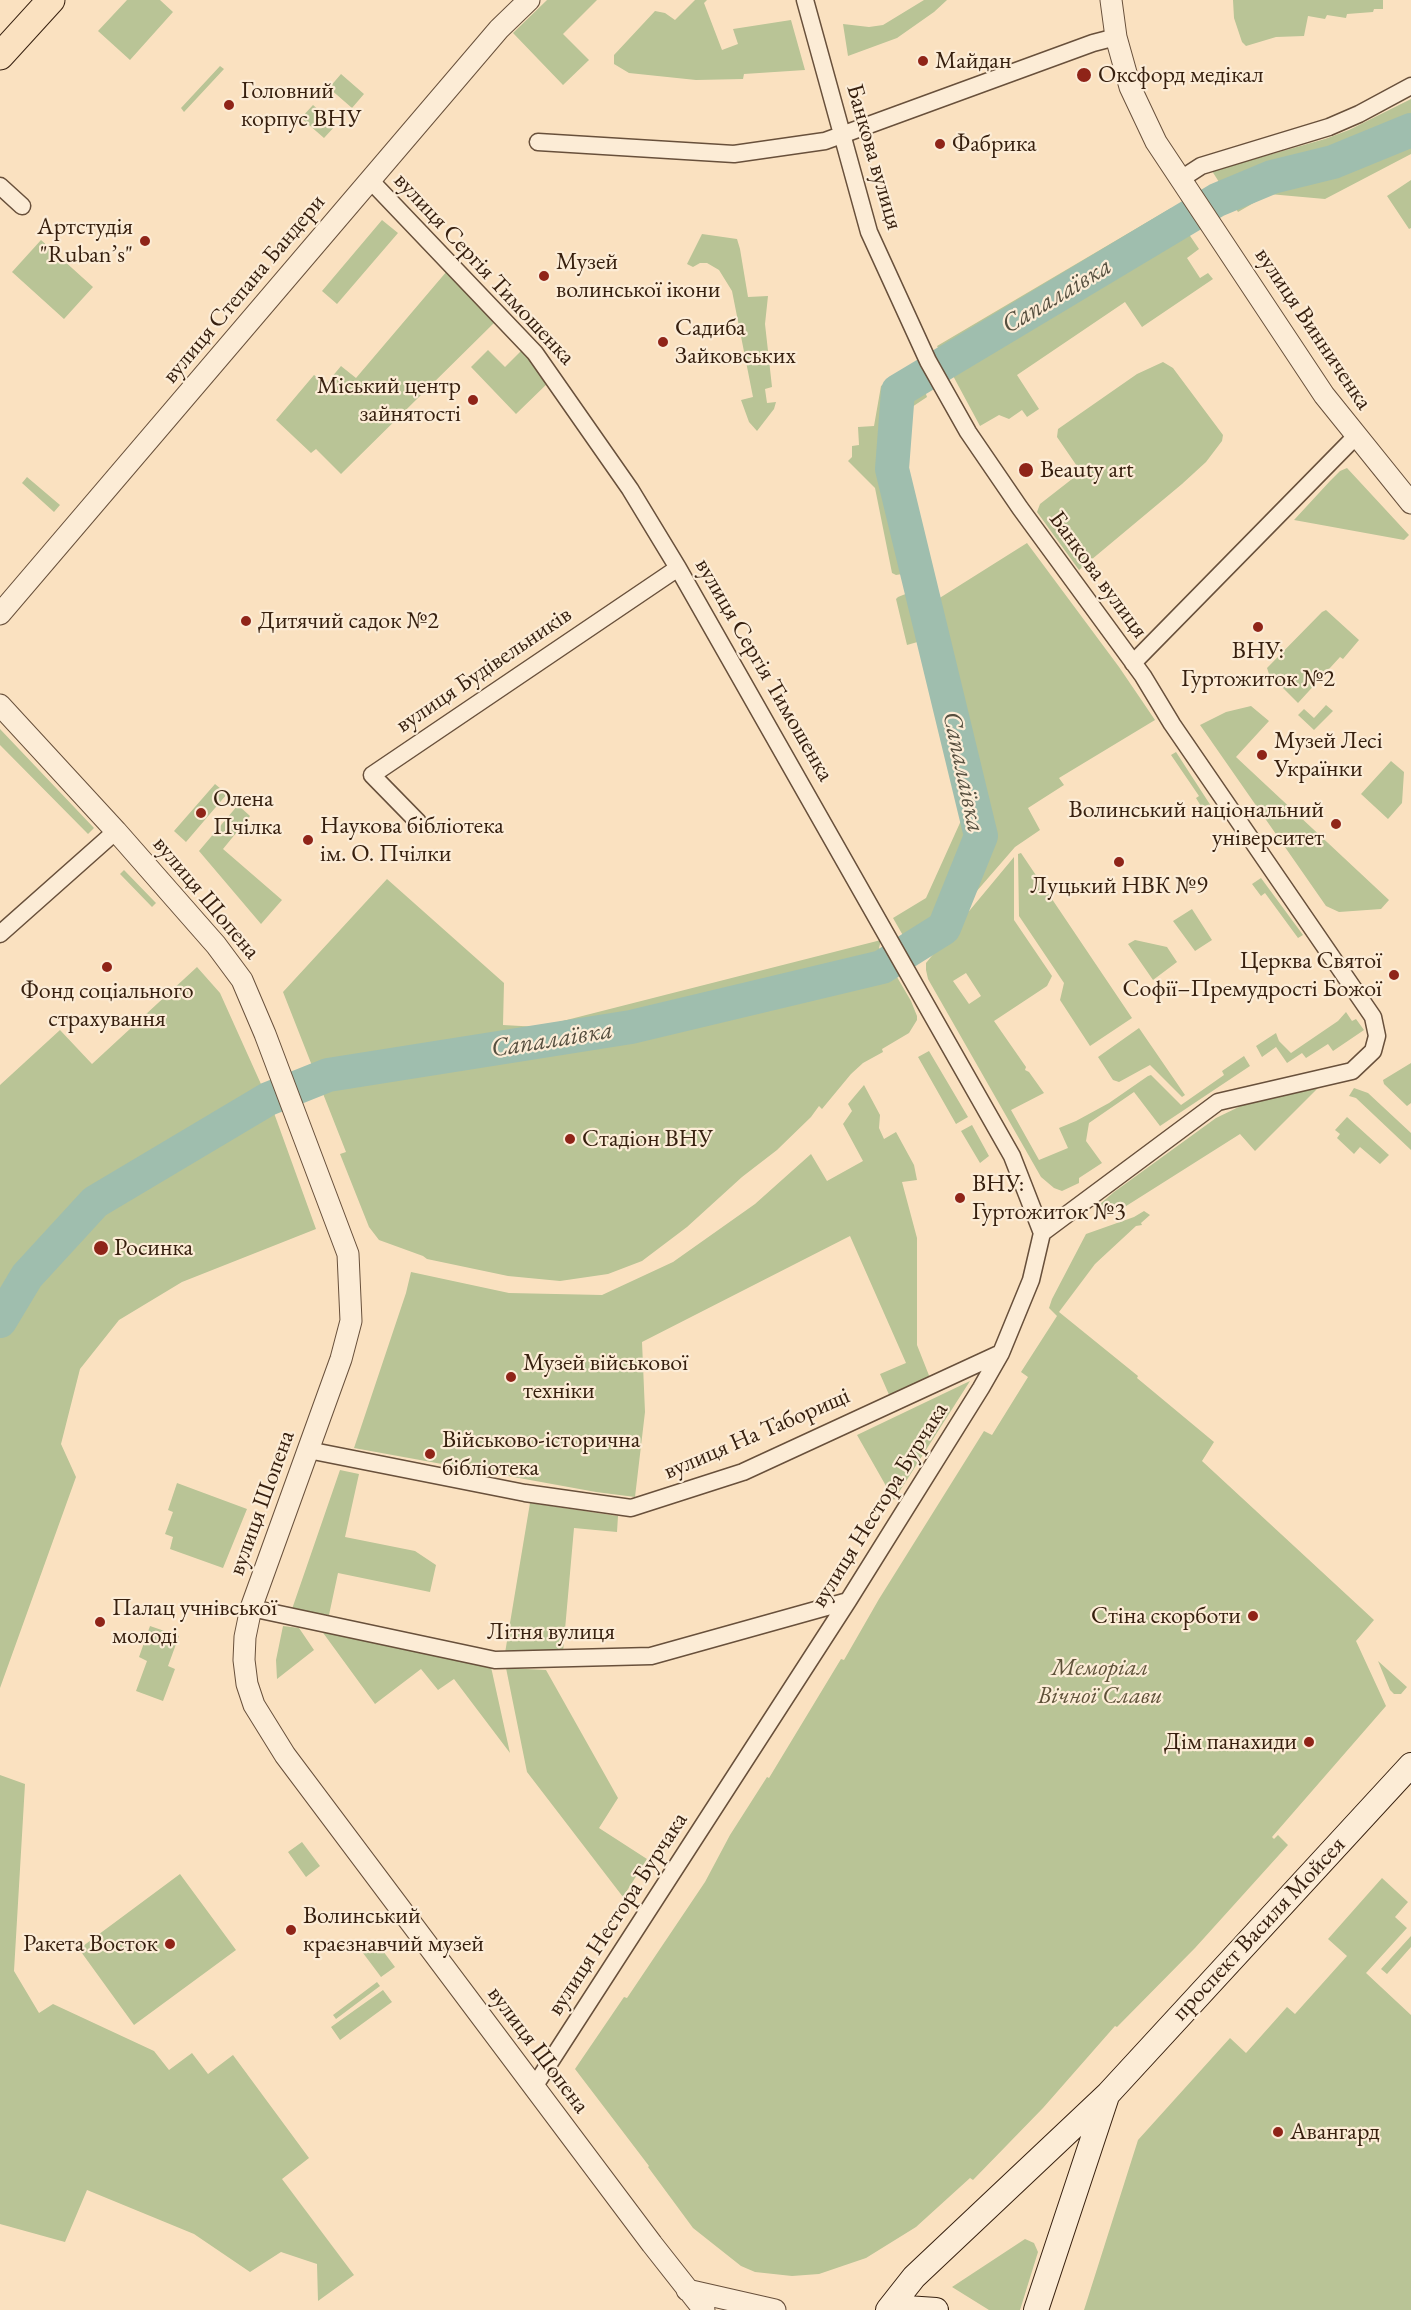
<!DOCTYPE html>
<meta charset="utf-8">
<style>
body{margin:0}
canvas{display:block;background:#fae1c0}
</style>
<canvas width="1411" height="2310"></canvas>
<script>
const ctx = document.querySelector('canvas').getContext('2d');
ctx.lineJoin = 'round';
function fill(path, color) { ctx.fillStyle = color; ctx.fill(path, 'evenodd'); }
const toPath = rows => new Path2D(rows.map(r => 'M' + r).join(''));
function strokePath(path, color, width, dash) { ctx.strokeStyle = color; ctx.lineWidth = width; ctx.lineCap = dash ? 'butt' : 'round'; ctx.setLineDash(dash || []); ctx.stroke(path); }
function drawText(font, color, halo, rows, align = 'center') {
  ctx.font = font + ' "EB Garamond",serif'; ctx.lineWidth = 4.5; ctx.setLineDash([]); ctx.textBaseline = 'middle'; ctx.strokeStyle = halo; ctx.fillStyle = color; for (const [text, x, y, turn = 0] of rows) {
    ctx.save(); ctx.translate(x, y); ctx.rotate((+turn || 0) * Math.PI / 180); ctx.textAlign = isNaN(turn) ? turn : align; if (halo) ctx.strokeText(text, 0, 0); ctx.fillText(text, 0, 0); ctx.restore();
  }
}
fill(toPath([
 [127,0,160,0,173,12,130,60,98,31],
 [547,0,597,0,563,34,589,60,563,85,513,33],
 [695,0,707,0,704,3,722,50,738,44,733,29,791,20,805,70,744,74,743,79,696,80,629,73,614,64,614,55,655,11,665,13,675,20],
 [924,0,947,0,934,12,897,38,848,56,843,24,869,27,883,25],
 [1233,0,1383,0,1383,9,1374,9,1373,12,1347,14,1346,18,1327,15,1325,19,1308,16,1304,36,1276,37,1246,46,1242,42,1234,18],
 [220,66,224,69,184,112,181,108],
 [341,74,364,94,352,108,329,88],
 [1411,99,1411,154,1325,199,1269,194,1238,212,1212,171,1325,139,1349,130],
 [313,105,336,125,324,138,301,118],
 [1411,180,1411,228,1409,229,1387,196],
 [1171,208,1199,249,1187,258,1200,278,1208,273,1213,279,1142,327,1125,302,1017,375,1039,409,1027,417,1022,410,1009,419,999,415,980,426,937,346],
 [382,220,398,233,337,304,322,291],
 [702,234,737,239,740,249,748,297,768,296,765,324,772,387,765,389,767,403,776,402,774,409,757,431,749,422,741,400,753,397,732,291,719,270,707,263,700,263,693,267,687,264],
 [41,240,93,287,64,319,12,272],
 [447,271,497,320,341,474,316,449,311,453,276,420,314,375,326,384,341,366,356,378],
 [524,348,551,380,516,414,471,367,488,350,505,367],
 [1163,362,1173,368,1223,435,1222,441,1206,462,1182,484,1079,570,1037,512,1040,504,1081,472,1057,437,1058,429,1137,374],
 [912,367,922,382,927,397,909,409,901,452,924,559,938,599,1027,543,1119,667,1155,720,1059,778,1064,785,1028,808,1040,830,1015,847,917,960,893,918,926,898,964,814,959,755,928,639,907,645,896,599,898,597,908,593,902,574,896,575,892,573,875,488,848,461,852,457,852,446,859,445,858,427,874,426,881,386],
 [1347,468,1409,535,1404,540,1294,520,1330,481,1340,471],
 [27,477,60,505,54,512,22,483],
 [1326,610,1359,640,1343,659,1340,657,1298,703,1269,674,1267,668,1322,612],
 [1326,705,1333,711,1314,730,1298,715,1304,709,1314,718],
 [1251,706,1269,721,1236,757,1389,900,1381,909,1339,912,1326,906,1200,725,1226,712],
 [0,729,94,828,88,834,0,745],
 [1176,752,1211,806,1204,811,1196,798,1199,796,1171,755],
 [1391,761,1404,772,1402,803,1388,819,1361,794],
 [215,784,227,794,186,842,174,831],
 [238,805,250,816,223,849,282,900,261,924,199,851],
 [1021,853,1132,1018,1090,1046,1060,1000,1064,983,1019,916,1018,854],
 [1014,857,1014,920,1052,976,1047,986,994,1021,1026,1067,1025,1070,1029,1072,1044,1093,1011,1110,1039,1160,1068,1148,1059,1128,1076,1121,1109,1103,1148,1076,1151,1075,1181,1105,1224,1075,1222,1071,1244,1056,1250,1066,1160,1126,1134,1092,1089,1123,1086,1141,1102,1163,1079,1178,1079,1183,1062,1191,1054,1188,1041,1177,928,979,926,970,926,963],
 [966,973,981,996,969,1004,953,981],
 [124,870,156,903,152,907,120,874],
 [1261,878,1303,935,1298,938,1265,893,1261,896,1252,884],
 [387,879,504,983,503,1025,539,1027,881,940,879,948,894,973,889,982,897,977,911,1001,917,1016,917,1020,909,1033,882,1049,883,1052,863,1063,851,1074,822,1109,819,1106,811,1117,777,1150,742,1177,687,1227,642,1261,608,1274,560,1281,508,1276,427,1259,423,1256,379,1240,369,1227,340,1154,346,1152,283,992],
 [1192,909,1212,940,1195,951,1173,921],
 [1135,940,1167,947,1177,962,1153,980,1128,944],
 [197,967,220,993,274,1113,316,1229,182,1282,119,1320,80,1369,61,1444,76,1477,0,1688,0,1085,60,1030,92,1064],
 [1346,1012,1352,1021,1356,1019,1364,1030,1333,1051,1328,1044,1306,1058,1302,1053,1287,1063,1276,1047,1262,1057,1256,1046,1276,1033,1279,1041,1291,1053,1338,1021],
 [1139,1028,1185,1095,1182,1097,1150,1065,1119,1082,1113,1080,1098,1057],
 [929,1051,968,1117,956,1124,918,1057],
 [1411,1063,1411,1103,1407,1106,1384,1084,1383,1080],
 [864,1085,880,1115,879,1128,884,1139,896,1132,914,1165,917,1180,902,1182,917,1238,917,1345,930,1378,890,1397,880,1374,906,1363,850,1236,642,1342,645,1412,635,1497,596,1492,354,1448,406,1293,411,1272,509,1293,602,1295,673,1262,755,1204,811,1154,827,1181,863,1161,843,1124,852,1111,848,1104],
 [1320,1086,1255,1151,1240,1134,1123,1208,1103,1213,1098,1211,1100,1204,1114,1192,1216,1118,1247,1103],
 [1354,1088,1368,1093,1411,1133,1411,1150,1356,1098,1349,1096],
 [1347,1117,1389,1155,1380,1164,1360,1147,1354,1154,1337,1138,1340,1134,1335,1130],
 [972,1125,989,1156,980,1163,961,1131],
 [1144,1211,1150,1215,1141,1223,1142,1225,1136,1226,1095,1264,1059,1312,1138,1376,1137,1378,1214,1442,1202,1461,1374,1620,1356,1641,1386,1706,1272,1837,1274,1839,1278,1835,1288,1845,1195,1948,1117,2027,1115,2026,1043,2108,973,2180,970,2178,916,2227,866,2258,819,2274,792,2276,755,2272,741,2266,693,2228,648,2167,649,2166,575,2069,624,1997,627,1998,705,1882,730,1835,767,1777,769,1778,841,1659,844,1660,879,1599,984,1431,992,1435,1028,1377,1021,1372,1057,1316,1049,1308,1052,1299,1086,1234,1134,1217],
 [970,1381,894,1500,857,1435],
 [340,1470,359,1474,345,1537,415,1551,436,1565,430,1592,338,1573,329,1615,292,1609],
 [177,1483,247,1509,223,1568,170,1549,173,1537,165,1534,173,1512,168,1510],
 [530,1503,618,1516,617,1532,574,1528,563,1652,505,1653],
 [150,1626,179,1636,168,1666,175,1669,163,1701,136,1691,147,1661,139,1657],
 [283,1626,299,1628,314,1650,277,1679,276,1660],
 [321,1630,491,1667,510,1753,454,1679,438,1690,421,1669,375,1704],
 [1378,1661,1407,1687,1401,1694,1394,1694,1390,1690],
 [506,1668,546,1670,618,1798,599,1828,647,1859,623,1897,527,1772],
 [0,1775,25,1784,14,1971,39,2013,53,2004,154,2051,169,2070,192,2053,208,2074,233,2055,309,2158,282,2179,354,2275,318,2301,317,2264,281,2252,250,2272,194,2234,87,2190,65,2242,0,2224],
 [302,1842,320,1866,306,1877,288,1852],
 [180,1874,236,1950,134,2025,79,1949],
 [1382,1878,1408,1902,1395,1917,1407,1928,1366,1973,1411,2015,1411,2310,1084,2310,1138,2140,1230,2038,1246,2053,1287,2007,1295,2014,1347,1956,1328,1939],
 [1411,1936,1411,1947,1387,1974,1381,1969],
 [377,1943,395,1967,381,1977,363,1953],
 [377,1982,380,1986,336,2019,333,2015],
 [383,1990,392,2002,340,2040,331,2027],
 [1025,2239,1034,2243,1038,2252,1020,2310,989,2310,952,2287]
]), '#b9c496');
strokePath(toPath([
 [0,1321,27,1276,95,1202,268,1099,328,1075,631,1027,882,967,944,928,981,836,892,469,898,391,1217,200,1272,177,1333,162,1411,130]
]), '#9fbeae', 34);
const minor = toPath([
 [538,142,734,154,825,141,1093,43,1116,37],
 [1181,179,1201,166,1329,127,1359,114,1411,86],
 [370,180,535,353,630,489,678,568,1012,1156,1042,1233],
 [0,186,22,206],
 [1133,663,1356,436],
 [418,822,372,775,678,568],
 [0,934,116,831],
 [308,1450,525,1493,631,1508,743,1472,1001,1353],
 [251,1608,495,1660,651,1656,848,1601],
 [534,2087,848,1601,981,1388,1001,1353,1031,1280,1042,1233,1218,1102,1352,1071,1373,1051,1377,1036,1373,1017,1172,724,1143,676,1020,508,968,432,928,361,869,232,805,0]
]);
const tertiary = toPath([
 [1111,0,1116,37,1130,87,1156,142,1324,395,1411,503],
 [0,614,499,29,529,0],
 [0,705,116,831,216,945,242,980,265,1034,348,1254,351,1321,341,1359,251,1608,245,1637,244,1660,247,1684,254,1705,285,1755,652,2244,704,2310],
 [687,2290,775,2310]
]);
const secondary = toPath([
 [888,2310,914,2277,1108,2094,1411,1765],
 [895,2310,906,2308,936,2310],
 [1036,2310,1107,2096]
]);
const primary = toPath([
 [0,56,51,0]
]);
strokePath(minor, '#68503b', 19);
strokePath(tertiary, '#68503b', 23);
strokePath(secondary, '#37200f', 26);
strokePath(primary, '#37200f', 29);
strokePath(minor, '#fcecd6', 16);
strokePath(tertiary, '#fcecd6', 21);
strokePath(secondary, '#fcecd6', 24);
strokePath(primary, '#fae1c0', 27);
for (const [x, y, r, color] of [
 [923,61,6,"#8f2418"],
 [1084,75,8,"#8f2418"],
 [229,105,6,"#8f2418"],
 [940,144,6,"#8f2418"],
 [145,241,6,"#8f2418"],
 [544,276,6,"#8f2418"],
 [663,342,6,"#8f2418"],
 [473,400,6,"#8f2418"],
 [1026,470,8,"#8f2418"],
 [246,621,6,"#8f2418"],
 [1258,627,6,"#8f2418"],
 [1262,755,6,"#8f2418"],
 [201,813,6,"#8f2418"],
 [1336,824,6,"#8f2418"],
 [308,840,6,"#8f2418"],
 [1119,862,6,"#8f2418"],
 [107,967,6,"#8f2418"],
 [1394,975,6,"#8f2418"],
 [570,1139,6,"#8f2418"],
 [960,1198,6,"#8f2418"],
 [101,1248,8,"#8f2418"],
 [511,1377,6,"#8f2418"],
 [430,1454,6,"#8f2418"],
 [1253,1616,6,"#8f2418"],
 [100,1622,6,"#8f2418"],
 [1309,1742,6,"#8f2418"],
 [291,1930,6,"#8f2418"],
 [170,1944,6,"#8f2418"],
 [1278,2132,6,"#8f2418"]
]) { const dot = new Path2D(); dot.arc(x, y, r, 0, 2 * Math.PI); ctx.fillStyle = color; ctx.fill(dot); strokePath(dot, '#fcecd6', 2); }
drawText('24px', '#37200f', '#fcecd6', [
 ["Майдан",935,61],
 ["Оксфорд медікал",1098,75],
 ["Головний",241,91],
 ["корпус ВНУ",241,119],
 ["Фабрика",952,144],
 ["Артстудія",133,227,"right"],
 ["\"Ruban’s\"",133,255,"right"],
 ["Музей",556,262],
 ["волинської ікони",556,290],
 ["Садиба",675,328],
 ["Зайковських",675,356],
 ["Міський центр",461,386,"right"],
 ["зайнятості",461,414,"right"],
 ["Beauty art",1040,470],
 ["Дитячий садок №2",258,621],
 ["ВНУ:",1258,651,"center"],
 ["Гуртожиток №2",1258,679,"center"],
 ["Музей Лесі",1274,741],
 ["Українки",1274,769],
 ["Олена",213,799],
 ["Пчілка",213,827],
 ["Волинський національний",1324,810,"right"],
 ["університет",1324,838,"right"],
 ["Наукова бібліотека",320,826],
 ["ім. О. Пчілки",320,854],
 ["Луцький НВК №9",1119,886,"center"],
 ["Церква Святої",1382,961,"right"],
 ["Софії–Премудрості Божої",1382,989,"right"],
 ["Фонд соціального",107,991,"center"],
 ["страхування",107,1019,"center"],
 ["Стадіон ВНУ",582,1139],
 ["ВНУ:",972,1184],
 ["Гуртожиток №3",972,1212],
 ["Росинка",114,1248],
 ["Музей військової",523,1363],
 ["техніки",523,1391],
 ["Військово-історична",442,1440],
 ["бібліотека",442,1468],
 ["Палац учнівської",112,1608],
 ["молоді",112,1636],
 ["Стіна скорботи",1241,1616,"right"],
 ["Дім панахиди",1297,1742,"right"],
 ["Волинський",303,1916],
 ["краєзнавчий музей",303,1944],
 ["Ракета Восток",158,1944,"right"],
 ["Авангард",1290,2132]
], 'left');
drawText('24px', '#37200f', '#fcecd6', [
 ["Банкова вулиця",874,157,74],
 ["вулиця Сергія Тимошенка",484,269,47],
 ["вулиця Степана Бандери",244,289,-50],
 ["вулиця Винниченка",1313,329,56],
 ["Банкова вулиця",1098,575,54],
 ["вулиця Будівельників",484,670,-34],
 ["вулиця Сергія Тимошенка",764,670,60],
 ["вулиця Шопена",206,898,50],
 ["вулиця На Таборищі",757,1434,-23],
 ["вулиця Шопена",262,1503,-70],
 ["вулиця Нестора Бурчака",880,1505,-58],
 ["Літня вулиця",551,1632],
 ["вулиця Нестора Бурчака",618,1914,-57],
 ["проспект Василя Мойсея",1259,1929,-47],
 ["вулиця Шопена",538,2050,53]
]);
drawText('italic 24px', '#5e5138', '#fcecd6', [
 ["Меморіал",1100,1668],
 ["Вічної Слави",1100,1696]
]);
drawText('italic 26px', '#564f3f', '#fcecd6', [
 ["Сапалаївка",1057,296,-31],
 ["Сапалаївка",963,772,78],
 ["Сапалаївка",552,1040,-9]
]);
</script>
